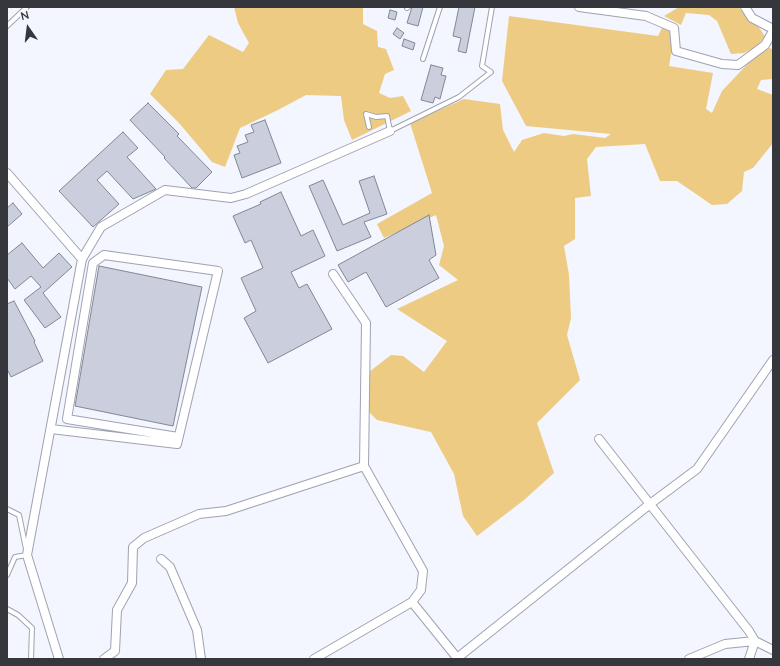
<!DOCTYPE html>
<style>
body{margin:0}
#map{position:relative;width:780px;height:666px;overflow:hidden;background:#f3f5ff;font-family:"Nunito Sans",sans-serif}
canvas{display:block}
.frame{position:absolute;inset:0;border:8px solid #35373d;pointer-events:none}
.north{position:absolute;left:8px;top:8px;width:40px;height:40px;-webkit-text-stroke:3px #f3f5ff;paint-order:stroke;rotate:346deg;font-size:11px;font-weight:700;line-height:16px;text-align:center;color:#35373d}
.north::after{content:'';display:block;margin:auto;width:14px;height:18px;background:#35373d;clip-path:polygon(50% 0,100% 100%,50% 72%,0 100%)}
</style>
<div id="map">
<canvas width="780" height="666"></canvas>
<div class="frame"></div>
<div class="north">N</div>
</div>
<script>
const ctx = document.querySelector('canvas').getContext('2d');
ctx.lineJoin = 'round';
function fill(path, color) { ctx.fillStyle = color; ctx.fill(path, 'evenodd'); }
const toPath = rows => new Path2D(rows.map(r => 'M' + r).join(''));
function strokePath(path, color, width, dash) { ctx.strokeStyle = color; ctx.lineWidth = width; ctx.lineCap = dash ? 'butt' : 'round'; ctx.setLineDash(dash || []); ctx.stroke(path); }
fill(toPath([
 [234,7,363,7,363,24,377,31,378,47,386,49,394,70,385,74,379,93,390,98,403,96,411,111,352,140,344,120,341,96,306,95,278,110,240,128,225,167,212,162,179,123,150,94,166,70,183,69,209,35,243,52,249,43,238,23],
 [679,7,738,7,756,24,760,29,765,36,759,44,772,49,773,53,773,79,761,80,757,89,773,95,773,143,753,168,744,172,742,191,727,204,712,205,677,181,660,181,645,144,596,147,587,159,591,196,575,198,575,239,564,246,569,275,571,318,567,335,580,380,537,423,554,473,524,500,477,536,463,516,454,474,431,432,377,420,367,410,369,372,391,355,403,356,424,372,447,341,397,309,458,280,439,265,444,246,436,215,384,238,377,224,432,193,410,123,464,99,500,104,503,130,514,152,522,140,544,133,564,136,573,134,605,138,611,134,526,126,502,81,509,16,658,36,662,28,671,30,673,42,669,66,713,73,706,109,712,113,722,91,754,57,754,48,744,53,731,54,717,21,709,15,686,13,681,25,664,16]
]), '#eecb83');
const building = toPath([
 [412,7,423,7,418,26,407,23,412,7],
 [459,7,475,7,466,53,458,51,461,38,453,36,459,7],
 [390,10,397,12,395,20,388,18,390,10],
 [397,28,404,33,400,39,393,34,397,28],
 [404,39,415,43,413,50,402,46,404,39],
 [431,65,443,68,441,75,446,76,440,99,435,97,433,103,421,100,431,65],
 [148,103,179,134,177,136,212,172,196,188,192,188,164,158,165,157,130,120,148,103],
 [265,120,281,163,242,178,234,155,240,153,237,146,248,142,245,135,254,132,251,125,265,120],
 [123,132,138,148,127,157,156,189,133,199,107,171,97,180,119,204,93,227,59,191,123,132],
 [374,176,387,214,364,222,371,237,337,251,309,186,323,180,343,225,370,213,359,181,374,176],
 [281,192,301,236,313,230,325,256,291,272,299,288,307,284,332,329,268,363,244,318,256,311,241,278,263,268,251,240,245,243,233,216,261,204,260,202,281,192],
 [13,203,22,214,7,227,7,208,13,203],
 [429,215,436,255,429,260,439,278,386,307,366,272,348,282,338,265,429,215],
 [22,243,43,268,59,253,72,267,43,293,61,317,45,328,24,300,41,287,31,276,15,289,7,278,7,255,22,243],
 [99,266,202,287,173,426,75,406,99,266],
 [14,301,35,341,34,342,43,361,11,377,7,369,7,304,14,301]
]);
fill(building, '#cbcedd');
strokePath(building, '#828694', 1);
const lane = toPath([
 [407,8,408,7],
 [7,26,27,7],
 [423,59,440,7],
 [369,127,366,114,376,117,387,116,390,131,459,97,491,72,482,66,492,7],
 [7,509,19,515,26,549],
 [7,575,15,557,27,555],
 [7,609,18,615,32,628,31,659]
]);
const street = toPath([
 [579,7,646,16,674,28,676,51,722,64,738,65,765,45,773,31],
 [745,7,752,18,773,29],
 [7,173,82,259,27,555,59,659],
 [82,259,101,227,165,190,231,198,246,194,390,131],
 [333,274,366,323,364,466],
 [51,429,177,444,218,271,104,255,93,263,67,419,178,437],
 [599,439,749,631,755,641,725,644,689,659],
 [161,559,170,567,197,630,201,659],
 [412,602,458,659],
 [104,659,115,651,117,610,132,583,133,547,144,538,199,514,226,511,364,466,423,571,421,590,412,602,314,659],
 [456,659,650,504,697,469,773,360],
 [749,659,755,641,773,650]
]);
strokePath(lane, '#9fa2b1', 6);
strokePath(street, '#9fa2b1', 10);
strokePath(lane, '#fff', 4);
strokePath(street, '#fff', 8);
</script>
